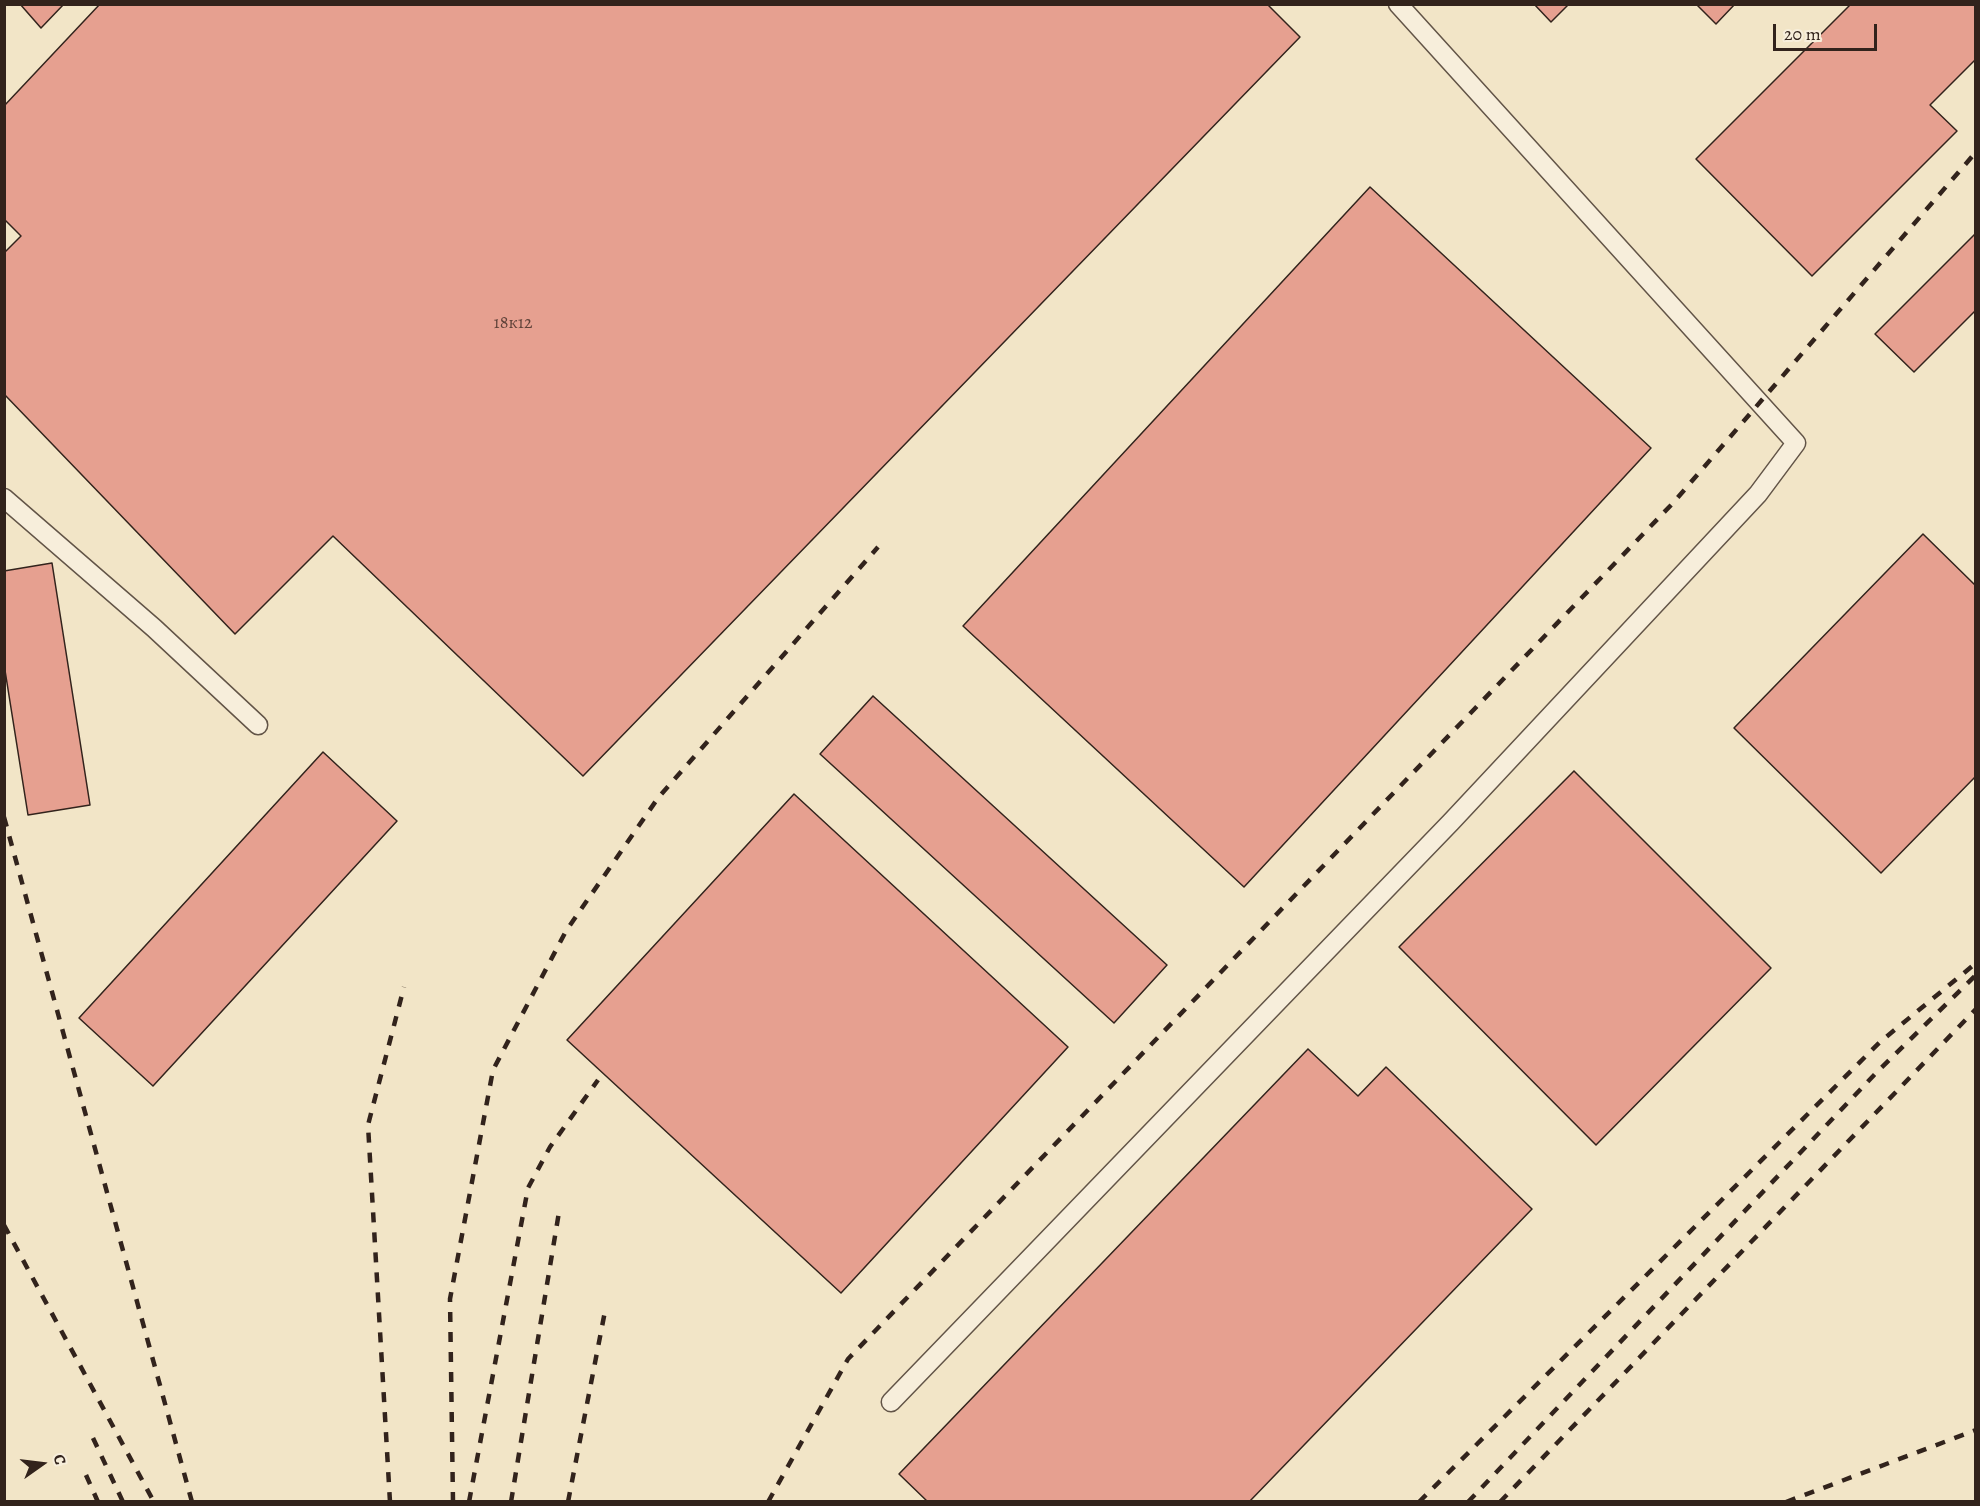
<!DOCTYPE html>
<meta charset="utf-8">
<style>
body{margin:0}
#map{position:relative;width:1980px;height:1506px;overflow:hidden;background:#f2e5c7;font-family:Alegreya,serif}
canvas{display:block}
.frame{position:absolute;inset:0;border:6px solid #32231c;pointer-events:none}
.north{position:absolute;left:12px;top:1434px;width:60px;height:60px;-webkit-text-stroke:4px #f7eedb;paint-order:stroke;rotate:76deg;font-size:16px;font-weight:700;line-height:24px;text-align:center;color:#32231c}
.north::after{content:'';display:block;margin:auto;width:21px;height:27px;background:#32231c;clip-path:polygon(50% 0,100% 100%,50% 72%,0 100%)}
.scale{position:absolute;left:1773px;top:24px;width:104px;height:27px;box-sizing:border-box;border:3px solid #32231c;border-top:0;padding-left:8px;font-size:18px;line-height:21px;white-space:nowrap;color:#32231c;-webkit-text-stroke:4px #f7eedb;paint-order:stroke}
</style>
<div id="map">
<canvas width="1980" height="1506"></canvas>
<div class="frame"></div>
<div class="north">С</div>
<div class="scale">20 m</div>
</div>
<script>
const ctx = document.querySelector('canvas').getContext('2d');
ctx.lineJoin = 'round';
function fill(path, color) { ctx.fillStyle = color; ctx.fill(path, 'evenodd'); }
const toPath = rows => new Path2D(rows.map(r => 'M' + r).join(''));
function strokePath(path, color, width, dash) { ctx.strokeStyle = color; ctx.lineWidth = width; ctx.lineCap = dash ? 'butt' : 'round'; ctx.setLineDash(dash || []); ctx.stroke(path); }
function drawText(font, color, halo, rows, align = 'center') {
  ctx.font = font + ' Alegreya,serif'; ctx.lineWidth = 6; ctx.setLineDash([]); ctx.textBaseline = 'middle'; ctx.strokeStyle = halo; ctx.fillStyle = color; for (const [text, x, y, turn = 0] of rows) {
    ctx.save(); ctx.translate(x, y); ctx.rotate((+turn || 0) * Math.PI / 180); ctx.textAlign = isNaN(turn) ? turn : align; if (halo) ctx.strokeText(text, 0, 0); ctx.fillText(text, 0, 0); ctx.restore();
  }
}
const building = toPath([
 [20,4,64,4,41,28,20,4],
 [100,4,1267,4,1300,37,583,776,333,536,235,634,4,394,4,253,21,236,4,219,4,106,100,4],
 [1534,4,1569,4,1551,22,1534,4],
 [1696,4,1735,4,1716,24,1696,4],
 [1851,4,1976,4,1976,59,1930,105,1957,131,1812,276,1696,159,1851,4],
 [1370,187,1651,448,1244,887,963,626,1370,187],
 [1976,233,1976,310,1914,372,1875,334,1976,233],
 [1923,534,1976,586,1976,776,1881,873,1734,728,1923,534],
 [52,563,90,805,28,815,4,664,4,571,52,563],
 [873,696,1167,965,1114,1023,820,754,873,696],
 [323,752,397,821,153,1086,79,1018,323,752],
 [1574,771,1771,968,1596,1145,1399,947,1574,771],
 [794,794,1068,1047,841,1293,567,1040,794,794],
 [1308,1049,1358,1096,1386,1067,1532,1209,1249,1502,928,1502,899,1474,1308,1049]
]);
fill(building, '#e6a090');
strokePath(building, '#32231c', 1.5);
const service = toPath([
 [4,498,154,628,258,725],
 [891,1402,1451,822,1758,494,1796,443,1398,4]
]);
strokePath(service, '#625447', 21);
strokePath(service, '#f7eedb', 18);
strokePath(toPath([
 [4,817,192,1502],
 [4,1225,154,1502],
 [93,1438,123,1502],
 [86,1475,98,1502],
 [390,1502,368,1125,404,987],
 [453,1502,450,1299,493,1070,566,931,658,798,878,547],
 [469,1502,528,1188,550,1147,598,1080],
 [511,1502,559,1212],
 [568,1502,606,1306],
 [768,1502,848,1359,1673,503,1976,152],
 [1419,1502,1880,1042,1976,963],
 [1468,1502,1876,1073,1976,975],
 [1500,1502,1976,1009],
 [1786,1502,1976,1430]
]), '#32231c', 4.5, [10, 10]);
drawText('18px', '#5f4239', null, [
 ["18к12",513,324]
]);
</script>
